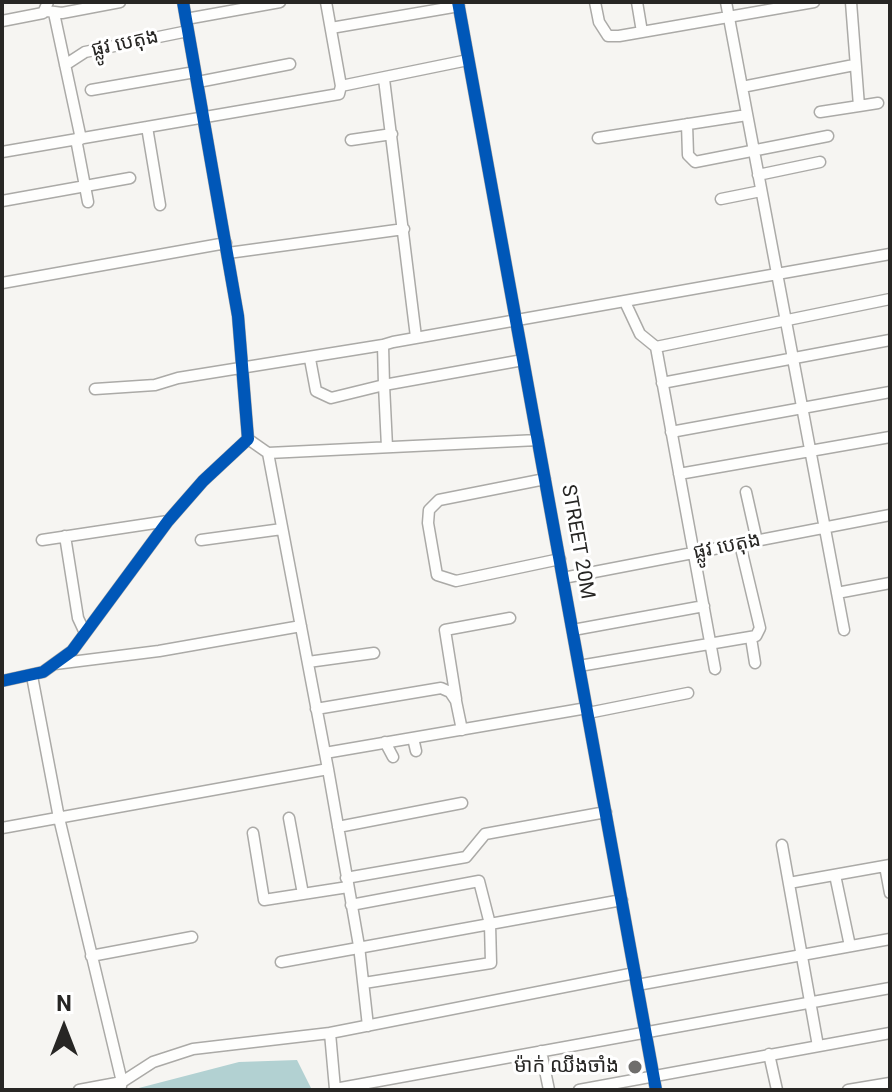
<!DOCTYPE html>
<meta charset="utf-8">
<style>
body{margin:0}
#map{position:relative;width:892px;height:1092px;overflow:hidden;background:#f6f5f2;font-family:Roboto,sans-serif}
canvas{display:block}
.frame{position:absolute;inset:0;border:4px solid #272624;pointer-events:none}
.north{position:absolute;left:24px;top:988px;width:80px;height:80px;-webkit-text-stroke:6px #fff;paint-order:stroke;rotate:0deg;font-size:22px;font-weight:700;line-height:32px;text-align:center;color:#272624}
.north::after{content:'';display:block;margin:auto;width:28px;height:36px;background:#272624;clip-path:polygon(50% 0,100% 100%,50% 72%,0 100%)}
</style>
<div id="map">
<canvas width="892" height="1092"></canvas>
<div class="frame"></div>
<div class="north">N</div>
</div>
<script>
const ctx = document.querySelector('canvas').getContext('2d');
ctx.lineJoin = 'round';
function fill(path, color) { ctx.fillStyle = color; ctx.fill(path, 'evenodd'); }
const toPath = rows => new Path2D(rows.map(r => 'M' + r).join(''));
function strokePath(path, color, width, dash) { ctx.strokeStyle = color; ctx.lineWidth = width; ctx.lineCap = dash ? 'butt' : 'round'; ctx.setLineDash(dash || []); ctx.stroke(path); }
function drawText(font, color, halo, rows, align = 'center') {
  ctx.font = font + ' Roboto,"Noto Sans Khmer",sans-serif'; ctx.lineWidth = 6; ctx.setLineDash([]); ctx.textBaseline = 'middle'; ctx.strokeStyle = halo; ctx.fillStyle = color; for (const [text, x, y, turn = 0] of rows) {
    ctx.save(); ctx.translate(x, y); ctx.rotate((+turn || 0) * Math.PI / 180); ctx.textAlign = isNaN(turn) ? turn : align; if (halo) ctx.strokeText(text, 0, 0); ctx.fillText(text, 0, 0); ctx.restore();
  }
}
fill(toPath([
 [297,1060,312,1090,135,1089,239,1062]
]), '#b2d1d2');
const minor = toPath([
 [458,2,656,1090],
 [595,2,599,22,608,36,619,36,814,2],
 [637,2,642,32],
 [726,2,844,630],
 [47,11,62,13,120,2],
 [54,13,81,139],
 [186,19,280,2],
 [2,21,43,13,48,2],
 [331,28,459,6],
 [65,65,85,52,188,31],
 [384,79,416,337],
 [198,82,290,64],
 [341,86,468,60],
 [742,87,854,65],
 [91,90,195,72],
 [859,106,878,103],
 [820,112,859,106,851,2],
 [687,124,688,155,695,162,828,136],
 [147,127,160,205],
 [598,138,747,115],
 [76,139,88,202],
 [351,140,392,134],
 [2,152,339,94,341,86,326,2],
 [758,175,820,162],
 [721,199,761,191],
 [2,201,130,178],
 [228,253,404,229],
 [2,283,226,243],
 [625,302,640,334,656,347,715,669],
 [656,347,890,299],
 [310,359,316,391,331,398,384,385,383,345,393,342,890,254],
 [662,383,890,340],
 [95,389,155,385,178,378,383,345],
 [671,432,890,392],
 [248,439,268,453,538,440],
 [387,447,384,385,523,360],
 [268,453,328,769,359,946,368,1026],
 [679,474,890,437],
 [545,479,439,500,429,510,428,523,437,575,456,581,560,559],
 [746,492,757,541],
 [65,536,78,618,85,633],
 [42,540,168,521],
 [201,540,282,529],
 [563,578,890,515],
 [837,593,890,583],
 [573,630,704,606],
 [751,638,755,663],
 [308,662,374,653],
 [55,664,159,651,301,626],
 [579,666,756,636,760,628,740,544],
 [32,676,59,818,122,1082,79,1090],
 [2,681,43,672,72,651,168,521,203,481,248,439,238,316,183,2],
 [456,699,445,630,510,618],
 [316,709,441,688,450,692,456,701,462,730],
 [588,713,688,693],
 [413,738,416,751],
 [385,742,393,757],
 [325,753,587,708],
 [289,818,303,894],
 [338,827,462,803],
 [2,828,328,769],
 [253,833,264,900,348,887],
 [782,845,818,1046],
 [885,866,890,893],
 [835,875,850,946],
 [346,878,466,857,485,834,606,812],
 [789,883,890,865],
 [351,905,479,881,490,924,622,900],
 [91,956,192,937],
 [281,962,490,924,491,963,364,983],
 [637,985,890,939],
 [330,1033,635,973],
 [541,1051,549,1090],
 [769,1054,777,1090],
 [335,1089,890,988],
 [120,1090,122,1082,153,1062,193,1049,330,1033,335,1089],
 [579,1090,890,1033],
 [848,1090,890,1083]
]);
strokePath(minor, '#abaaa7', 13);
strokePath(minor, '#fefefd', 10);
strokePath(toPath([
 [458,2,656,1090],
 [2,681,43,672,72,651,168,521,203,481,248,439,238,316,183,2]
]), '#0057b8', 12);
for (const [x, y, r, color] of [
 [635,1067,8,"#6f6e6c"]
]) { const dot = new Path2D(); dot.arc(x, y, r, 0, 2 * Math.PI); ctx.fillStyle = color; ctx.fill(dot); strokePath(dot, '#fff', 3); }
drawText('20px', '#272624', '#fff', [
 ["ផ្លូវ បេតុង",125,44,-12],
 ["STREET 20M",577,542,80],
 ["ផ្លូវ បេតុង",727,547,-11]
]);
drawText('20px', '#272624', '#fff', [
 ["ម៉ាក់ ឈីងចាំង",619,1067]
], 'right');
</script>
